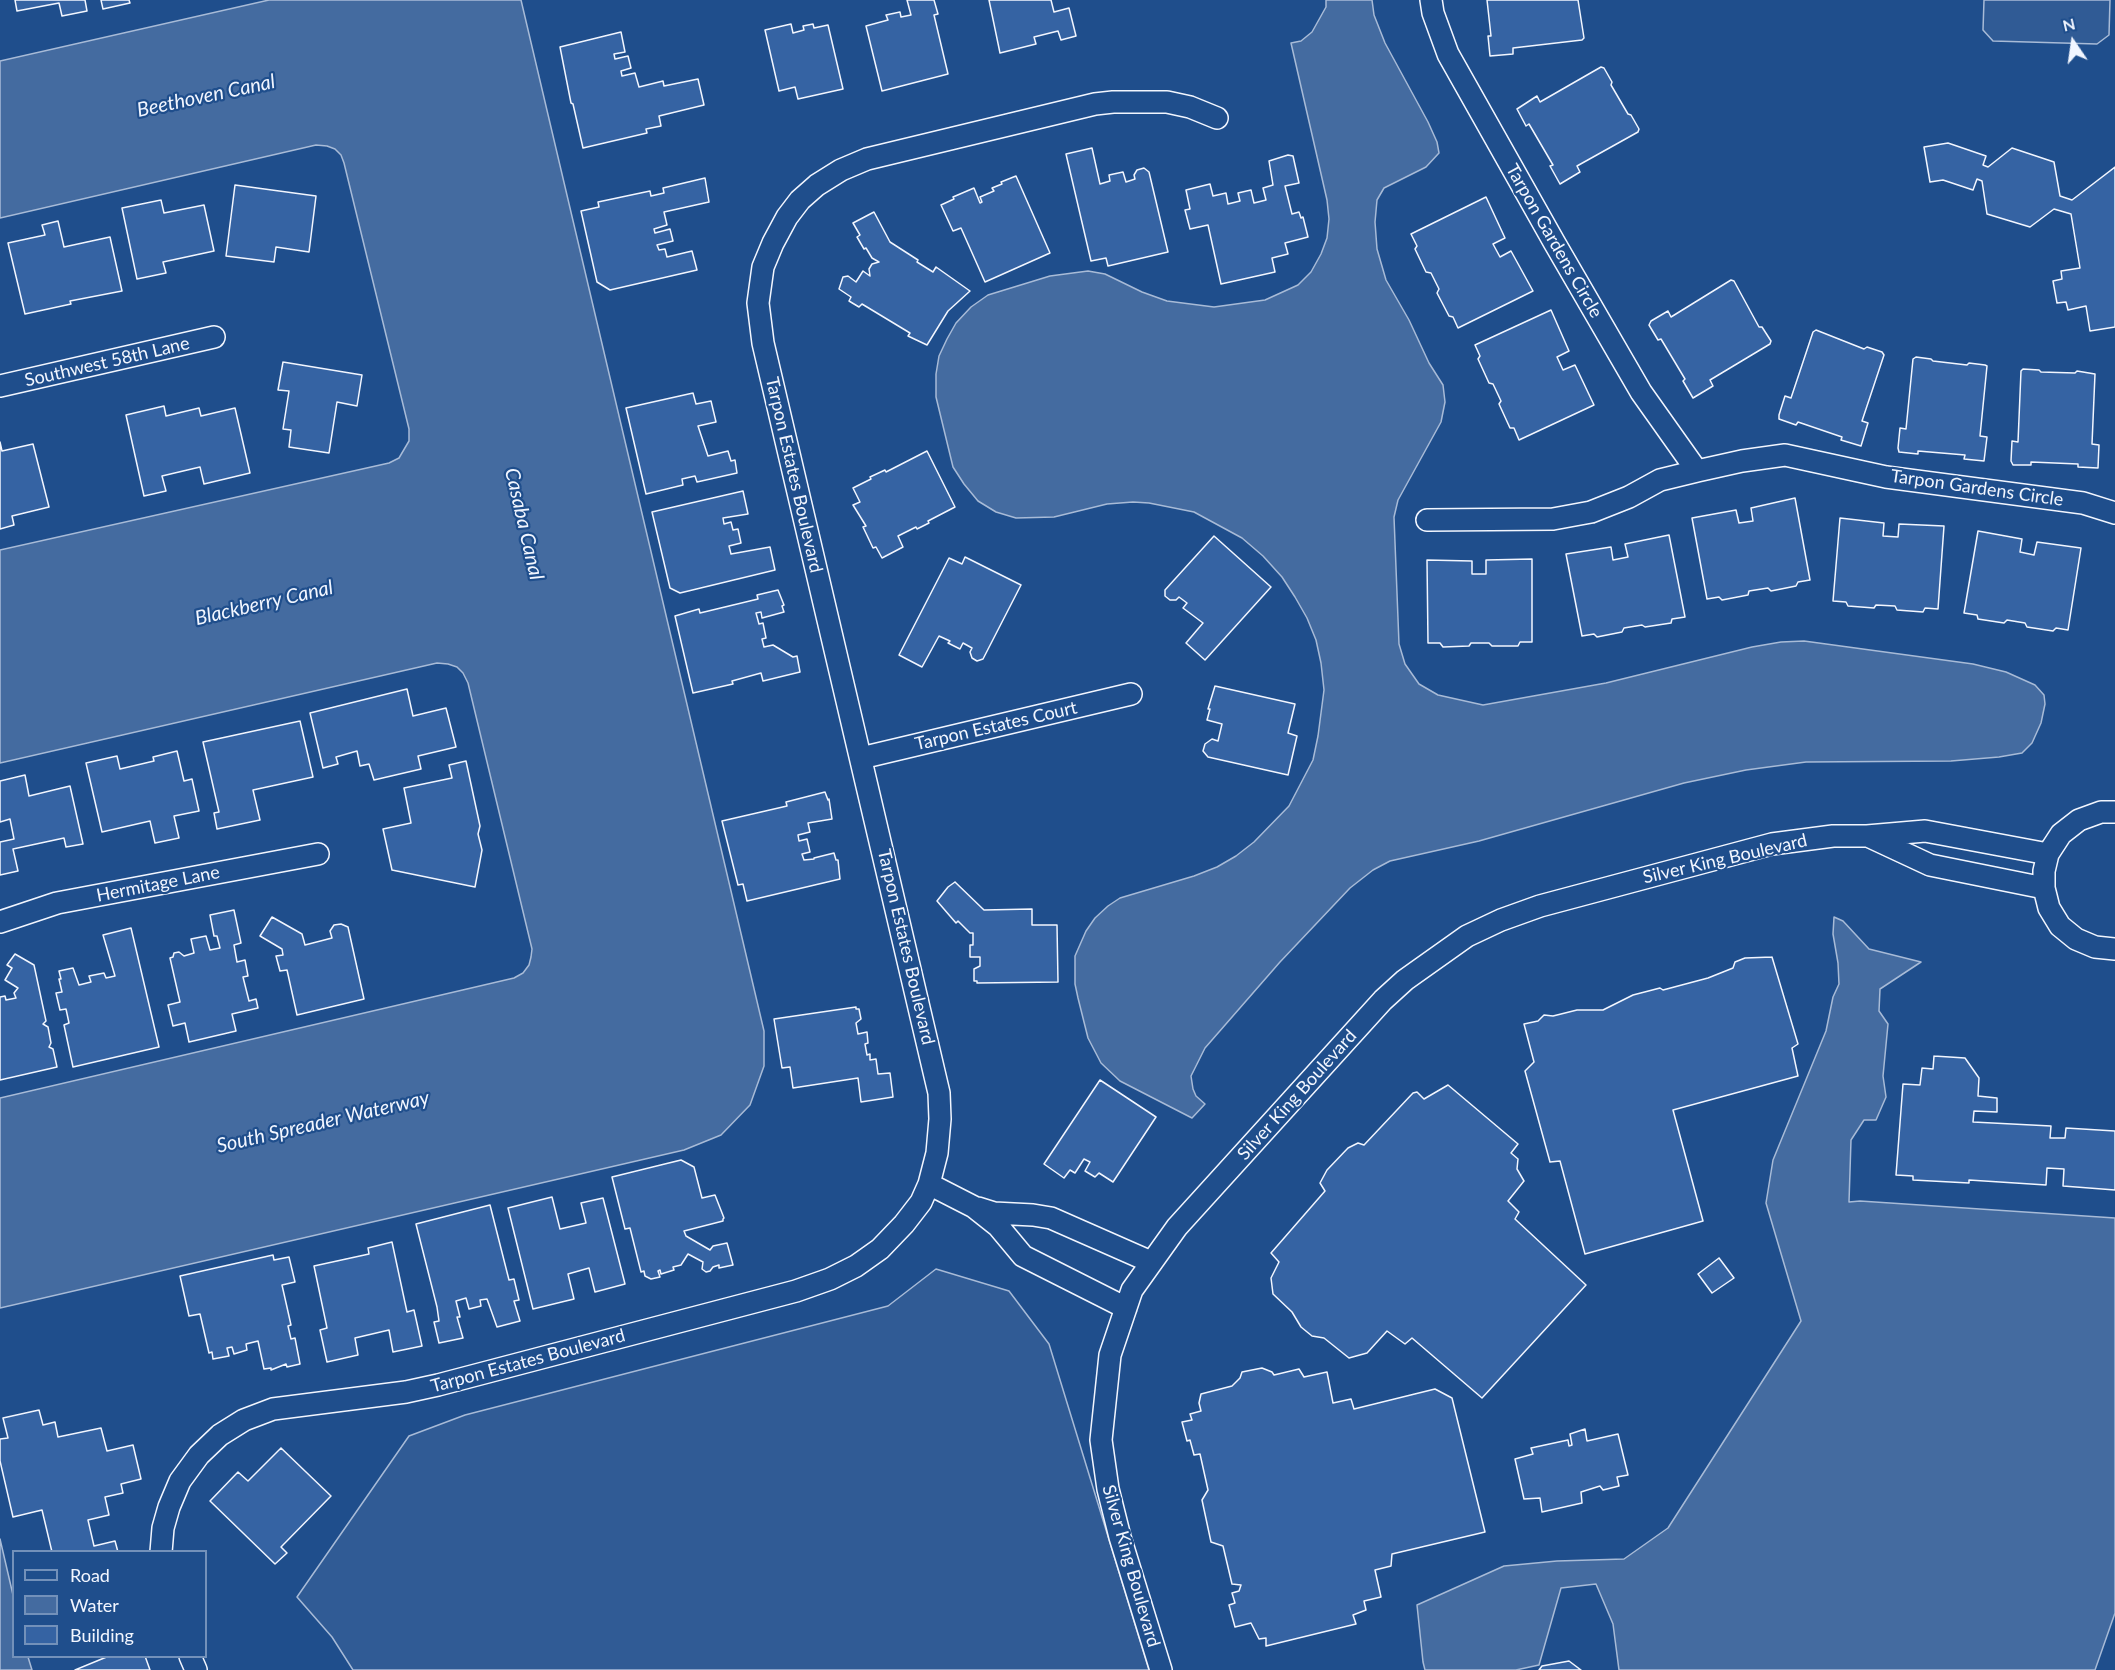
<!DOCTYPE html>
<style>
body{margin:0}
#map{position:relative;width:2115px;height:1670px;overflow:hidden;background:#1f4e8c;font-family:Lato,sans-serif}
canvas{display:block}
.legend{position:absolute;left:12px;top:1550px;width:195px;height:108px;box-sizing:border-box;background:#1f4e8c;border:2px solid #7391ba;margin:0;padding:8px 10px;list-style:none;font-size:18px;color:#f2f6ff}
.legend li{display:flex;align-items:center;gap:12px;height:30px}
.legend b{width:30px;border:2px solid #7391ba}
.north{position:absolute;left:2043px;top:12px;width:60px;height:60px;-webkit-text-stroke:4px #1f4e8c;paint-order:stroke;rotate:347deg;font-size:16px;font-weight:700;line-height:24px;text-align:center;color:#f2f6ff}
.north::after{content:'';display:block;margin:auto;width:21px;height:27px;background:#f2f6ff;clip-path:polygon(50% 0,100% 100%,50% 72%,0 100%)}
</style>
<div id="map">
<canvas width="2115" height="1670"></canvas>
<ul class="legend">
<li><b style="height:8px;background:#1f4e8c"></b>Road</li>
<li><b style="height:16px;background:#446ba0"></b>Water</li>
<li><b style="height:16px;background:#3563a3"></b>Building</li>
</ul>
<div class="north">N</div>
</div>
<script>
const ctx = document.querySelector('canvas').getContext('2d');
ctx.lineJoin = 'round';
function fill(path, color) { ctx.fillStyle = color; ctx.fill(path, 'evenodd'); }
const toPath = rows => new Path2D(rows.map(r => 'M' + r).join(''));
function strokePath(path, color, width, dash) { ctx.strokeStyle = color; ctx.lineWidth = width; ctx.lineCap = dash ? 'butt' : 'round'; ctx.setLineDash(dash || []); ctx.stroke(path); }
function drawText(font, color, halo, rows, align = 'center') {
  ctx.font = font + ' Lato,sans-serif'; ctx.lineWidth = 4.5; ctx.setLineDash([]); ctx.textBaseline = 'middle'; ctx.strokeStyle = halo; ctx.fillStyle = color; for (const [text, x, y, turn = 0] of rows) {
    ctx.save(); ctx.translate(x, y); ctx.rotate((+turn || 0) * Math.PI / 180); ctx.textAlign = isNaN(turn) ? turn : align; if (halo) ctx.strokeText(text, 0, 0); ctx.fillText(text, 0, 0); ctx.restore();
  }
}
const built = toPath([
 [1984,0,2110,0,2109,35,2097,44,1993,41,1983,30,1984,0],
 [936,1269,1009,1291,1049,1344,1149,1670,353,1670,332,1637,297,1597,409,1436,465,1415,888,1306,936,1269]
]);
fill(built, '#305b95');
strokePath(built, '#a8bbd7', 1.5);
const water = toPath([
 [269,0,521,0,764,1031,764,1066,750,1105,721,1135,684,1150,0,1308,0,1098,514,978,523,973,529,965,531,957,532,949,468,683,463,673,457,667,448,664,437,663,0,763,0,550,389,463,399,458,409,441,409,429,344,163,341,155,335,149,327,146,316,145,0,218,0,61,269,0],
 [1326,0,1372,0,1374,15,1385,43,1428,122,1437,142,1439,153,1426,167,1384,188,1377,200,1375,222,1377,249,1386,280,1409,320,1429,363,1443,385,1445,402,1441,422,1398,500,1394,517,1399,644,1405,664,1419,684,1438,695,1483,705,1606,683,1752,647,1781,642,1804,641,1973,664,2006,672,2035,685,2044,695,2045,704,2041,723,2032,743,2022,753,1999,757,1951,761,1806,762,1746,770,1684,783,1479,841,1390,861,1373,870,1350,888,1280,962,1205,1048,1191,1076,1193,1089,1196,1096,1205,1104,1192,1118,1120,1081,1101,1063,1088,1038,1078,998,1075,984,1075,956,1086,931,1095,918,1108,906,1120,898,1194,876,1217,867,1236,856,1254,842,1289,806,1313,760,1318,736,1324,690,1321,663,1316,640,1307,618,1295,597,1282,577,1263,556,1242,538,1194,512,1149,503,1133,502,1107,504,1054,517,1016,518,996,512,978,501,964,484,953,467,936,397,936,374,939,356,947,339,956,323,971,307,988,295,1050,276,1088,271,1105,274,1142,292,1167,301,1214,307,1265,300,1298,285,1311,272,1321,254,1327,238,1329,219,1327,200,1291,43,1301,41,1312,32,1326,7,1326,0],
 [1834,917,1843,921,1869,949,1921,962,1880,989,1879,1011,1888,1024,1883,1076,1886,1097,1876,1120,1864,1120,1851,1140,1849,1202,1860,1201,2115,1218,2115,1613,2095,1670,1619,1670,1613,1624,1596,1584,1561,1588,1539,1665,1516,1670,1425,1670,1423,1662,1417,1605,1504,1566,1557,1561,1624,1559,1668,1528,1801,1321,1766,1203,1773,1160,1826,1031,1833,997,1839,984,1838,963,1833,934,1834,917],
 [0,1539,13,1595,14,1656,28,1657,32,1670,0,1670,0,1539]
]);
fill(water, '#446ba0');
strokePath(water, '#a8bbd7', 1.5);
const building = toPath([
 [15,0,85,0,87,11,62,16,59,3,17,11,15,0],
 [101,0,129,0,130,3,103,9,101,0],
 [907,0,934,0,938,14,934,15,948,74,882,91,866,26,888,20,886,15,900,12,901,17,911,15,907,0],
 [989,0,1051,0,1054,12,1069,8,1076,36,1061,40,1058,31,1034,37,1036,44,1000,53,989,0],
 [1487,0,1578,0,1584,38,1582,40,1513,48,1513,54,1490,56,1488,36,1491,36,1487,0],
 [791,24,793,33,804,30,803,26,813,24,814,28,828,25,843,89,798,99,795,87,779,91,765,30,791,24],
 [621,32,625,52,614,54,615,59,628,56,631,68,621,71,622,76,635,73,639,87,663,81,664,86,698,79,704,105,659,116,661,126,646,129,647,133,583,148,573,104,571,103,560,47,621,32],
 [1601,67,1604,68,1612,82,1611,85,1628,114,1631,115,1639,129,1638,132,1577,166,1580,172,1560,184,1550,166,1553,165,1529,124,1526,126,1517,109,1537,96,1540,102,1601,67],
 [1948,143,1986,156,1983,165,1988,167,2012,148,2054,162,2060,196,2072,200,2115,167,2115,327,2090,331,2086,306,2068,310,2066,302,2057,303,2053,281,2062,279,2061,271,2080,268,2071,214,2054,209,2030,227,1987,214,1982,181,1977,179,1973,190,1943,180,1930,182,1924,147,1948,143],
 [1092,148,1100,184,1110,181,1109,175,1123,172,1126,182,1135,179,1134,175,1137,170,1144,168,1149,172,1168,252,1108,266,1106,258,1091,261,1066,154,1092,148],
 [1288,155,1293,156,1299,183,1285,186,1292,214,1299,212,1301,218,1303,217,1308,237,1285,243,1288,254,1272,258,1275,272,1221,284,1208,225,1190,229,1185,210,1190,209,1186,190,1210,184,1213,196,1226,193,1228,204,1240,201,1238,193,1251,190,1254,203,1266,200,1263,188,1273,185,1269,161,1288,155],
 [1016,176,1050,253,985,282,961,228,953,231,941,205,954,199,953,197,974,188,980,203,982,202,980,197,994,191,992,188,1002,184,1001,182,1016,176],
 [705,178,709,202,664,212,667,225,654,229,655,233,670,229,673,241,657,245,659,250,665,249,667,257,692,251,697,270,610,290,597,282,581,211,599,207,598,202,650,191,651,196,664,193,663,188,705,178],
 [235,185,316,196,309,252,276,247,274,262,226,256,235,185],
 [1486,197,1505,238,1493,244,1500,257,1511,251,1533,291,1458,328,1453,317,1449,316,1437,293,1439,289,1431,273,1426,272,1415,249,1417,246,1411,234,1486,197],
 [161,200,164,213,204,205,214,251,163,262,166,273,137,279,122,208,161,200],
 [874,212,890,242,918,260,917,262,933,272,936,267,970,291,948,311,927,345,908,336,910,333,862,304,859,307,849,301,851,297,839,289,843,277,848,276,856,282,863,271,870,276,869,269,872,264,879,262,872,258,866,248,864,249,857,237,860,235,853,223,874,212],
 [58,221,64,247,110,237,122,291,70,301,71,304,25,314,8,243,45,235,42,225,58,221],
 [1731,280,1734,281,1759,327,1762,327,1771,341,1770,344,1710,380,1713,386,1693,398,1683,381,1685,379,1661,339,1658,340,1649,325,1651,321,1668,311,1671,317,1731,280],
 [1551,310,1569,351,1557,357,1563,370,1575,365,1594,405,1519,440,1514,428,1510,428,1499,404,1501,401,1493,384,1489,383,1478,359,1480,356,1475,345,1551,310],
 [1816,330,1864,349,1867,347,1882,352,1884,355,1862,421,1868,423,1861,446,1841,440,1842,437,1798,422,1796,425,1779,419,1779,415,1785,396,1791,398,1813,332,1816,330],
 [1916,357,1931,359,1933,361,1967,365,1969,363,1985,365,1987,366,1980,436,1987,437,1984,461,1964,459,1965,455,1918,451,1918,454,1899,452,1898,448,1900,428,1906,429,1913,359,1916,357],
 [283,362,362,375,357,406,337,402,329,453,289,447,291,430,283,429,289,391,278,390,283,362],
 [2023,369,2039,370,2041,372,2075,373,2077,371,2095,374,2092,444,2099,445,2098,468,2078,467,2078,464,2031,462,2031,465,2013,465,2011,461,2012,441,2018,442,2021,371,2023,369],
 [693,393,696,404,711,401,716,422,698,426,708,456,728,451,731,461,735,460,737,473,697,482,695,476,682,479,683,485,646,494,626,408,693,393],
 [164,406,166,416,199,408,201,416,235,408,250,473,204,484,200,467,162,476,166,491,144,496,126,415,164,406],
 [0,442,2,451,33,444,49,507,12,516,14,525,0,529,0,442],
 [927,451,955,507,928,521,929,523,917,529,916,527,898,536,903,547,882,558,876,547,873,548,863,527,866,526,853,505,860,502,853,488,871,479,870,477,885,470,886,472,927,451],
 [743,491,748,514,723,518,724,524,731,522,733,530,738,529,741,543,729,546,731,554,770,547,775,570,680,593,670,588,652,512,743,491],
 [1795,498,1810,580,1798,582,1796,586,1771,591,1768,588,1749,591,1748,595,1722,600,1719,597,1707,599,1692,518,1736,510,1739,523,1753,521,1751,508,1795,498],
 [1840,518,1884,523,1883,536,1898,537,1899,524,1944,526,1938,609,1925,608,1923,612,1897,610,1895,606,1876,605,1874,608,1848,606,1846,602,1833,601,1840,518],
 [1978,531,2022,539,2020,552,2034,555,2037,542,2081,548,2068,630,2056,628,2053,631,2027,627,2025,623,2007,620,2004,623,1978,619,1977,615,1964,613,1978,531],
 [1669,535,1685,617,1672,619,1671,623,1645,627,1642,625,1624,628,1622,632,1597,637,1594,634,1582,636,1566,554,1611,547,1613,560,1628,557,1625,544,1669,535],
 [1214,536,1271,587,1205,660,1186,643,1203,623,1183,608,1187,603,1179,597,1176,600,1170,600,1165,596,1165,590,1214,536],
 [965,557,1021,585,983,659,977,661,972,658,970,652,972,648,963,643,960,649,948,643,950,641,939,636,922,667,899,655,949,558,962,564,965,557],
 [1532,559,1532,642,1520,642,1518,646,1492,646,1489,643,1471,643,1469,646,1443,647,1440,643,1428,643,1427,560,1472,561,1472,574,1486,574,1486,560,1532,559],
 [778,590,784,605,782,606,784,612,762,618,761,612,756,613,759,624,763,623,766,638,762,639,764,647,773,645,793,657,797,656,800,672,763,681,761,673,732,681,733,684,693,693,675,616,699,609,700,613,758,599,757,595,778,590],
 [1215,686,1295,704,1288,733,1297,736,1288,775,1208,757,1203,751,1205,744,1212,739,1218,741,1222,724,1207,720,1210,709,1208,709,1215,686],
 [407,689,413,716,446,708,456,747,418,756,421,769,374,780,369,764,360,766,357,751,336,757,338,764,323,768,310,713,407,689],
 [300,721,313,777,253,790,260,820,217,829,214,813,219,812,203,742,300,721],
 [177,751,184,781,192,779,199,811,174,816,179,838,155,843,150,821,102,832,86,763,117,756,120,769,154,761,153,757,177,751],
 [466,761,480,826,478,834,482,850,475,887,392,870,383,829,411,823,404,788,452,778,449,765,466,761],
 [25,775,29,796,70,786,83,844,66,847,64,838,13,849,18,871,0,875,0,842,14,839,10,819,0,822,0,781,25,775],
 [825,792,828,800,829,799,832,819,808,823,810,832,798,835,799,841,807,839,810,852,802,854,804,860,814,859,814,858,834,853,836,860,838,860,840,879,747,901,743,884,738,885,722,821,787,806,786,802,825,792],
 [955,882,984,910,1032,909,1032,925,1057,925,1058,982,977,983,977,981,974,981,974,969,980,966,980,957,970,957,970,945,973,945,973,933,970,933,958,921,956,923,937,901,948,887,955,882],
 [234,910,241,943,234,945,237,962,245,960,248,976,243,977,249,1001,256,999,258,1008,232,1014,236,1031,189,1042,185,1023,173,1026,168,1005,180,1002,170,958,173,957,174,953,179,952,184,956,194,953,191,939,206,936,210,950,220,948,217,936,214,936,210,915,234,910],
 [272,917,302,934,305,945,332,938,330,931,334,925,341,924,348,927,364,999,297,1015,287,970,280,971,276,956,283,955,282,949,260,936,272,917],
 [131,928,159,1047,73,1067,64,1025,69,1023,66,1009,60,1010,56,993,62,992,59,979,61,979,59,971,73,968,79,985,91,982,89,976,104,973,106,978,115,976,103,935,131,928],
 [15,954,34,965,46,1021,43,1024,48,1027,51,1043,49,1047,53,1049,57,1067,0,1080,0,997,5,996,6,1000,16,998,14,993,18,988,5,980,12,968,7,965,15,954],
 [1772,957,1798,1044,1792,1048,1798,1076,1673,1110,1703,1221,1585,1254,1560,1161,1550,1162,1525,1071,1534,1062,1524,1024,1538,1021,1544,1015,1553,1016,1577,1010,1603,1010,1633,995,1660,988,1663,990,1708,978,1733,968,1735,962,1745,958,1772,957],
 [856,1007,856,1009,859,1009,861,1019,856,1023,858,1034,867,1032,868,1043,865,1044,867,1055,870,1054,870,1060,876,1059,878,1074,890,1073,893,1097,861,1102,858,1078,793,1088,790,1067,782,1068,774,1019,856,1007],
 [1934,1056,1965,1058,1979,1078,1978,1096,1997,1098,1997,1112,1974,1111,1973,1122,2051,1126,2050,1138,2065,1138,2066,1128,2115,1131,2115,1190,2063,1186,2064,1169,2047,1168,2046,1185,1969,1180,1969,1183,1913,1180,1913,1176,1896,1175,1903,1084,1920,1085,1922,1068,1933,1069,1934,1056],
 [1100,1080,1156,1117,1113,1182,1099,1173,1095,1177,1085,1171,1090,1162,1084,1159,1075,1173,1070,1170,1064,1178,1044,1164,1100,1080],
 [1448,1085,1518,1144,1511,1153,1518,1159,1517,1169,1524,1181,1508,1201,1519,1212,1515,1219,1586,1285,1482,1398,1412,1338,1405,1344,1387,1331,1367,1353,1349,1358,1324,1338,1312,1336,1301,1327,1292,1312,1273,1294,1271,1278,1279,1262,1271,1253,1325,1191,1320,1183,1327,1170,1348,1148,1358,1143,1364,1145,1413,1093,1417,1092,1424,1099,1448,1085],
 [681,1160,694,1167,702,1198,715,1195,724,1218,723,1219,723,1221,684,1231,686,1236,710,1250,713,1246,727,1243,733,1265,719,1268,719,1265,713,1267,710,1271,706,1272,702,1269,703,1262,688,1254,681,1265,673,1267,674,1270,661,1274,660,1270,658,1271,660,1277,651,1279,645,1276,644,1271,641,1272,630,1228,625,1229,612,1177,681,1160],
 [552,1197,560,1229,586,1223,581,1203,603,1198,625,1284,595,1292,589,1268,568,1274,574,1299,533,1309,508,1208,552,1197],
 [490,1205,509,1280,514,1279,519,1300,514,1301,520,1321,497,1327,487,1299,480,1300,481,1306,469,1309,466,1298,456,1301,460,1317,457,1317,463,1338,439,1343,434,1322,439,1321,437,1307,416,1224,490,1205],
 [392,1242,407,1312,414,1310,422,1346,393,1352,389,1330,355,1338,358,1355,327,1362,320,1330,327,1328,314,1266,369,1254,368,1248,392,1242],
 [273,1255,274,1260,289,1257,295,1282,282,1285,291,1325,288,1326,291,1339,295,1338,300,1364,287,1367,286,1364,271,1370,271,1368,264,1369,258,1341,246,1344,247,1350,234,1354,232,1347,227,1348,229,1356,213,1359,212,1352,209,1353,200,1314,189,1316,180,1276,273,1255],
 [1719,1258,1734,1278,1712,1293,1698,1274,1719,1258],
 [1262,1368,1272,1372,1274,1375,1299,1369,1304,1377,1327,1372,1333,1403,1351,1399,1354,1409,1435,1389,1452,1398,1485,1532,1392,1554,1391,1566,1375,1570,1381,1597,1364,1601,1366,1610,1353,1615,1356,1624,1266,1646,1266,1638,1259,1639,1251,1623,1235,1627,1229,1605,1235,1603,1232,1593,1239,1591,1241,1585,1232,1584,1223,1546,1211,1542,1202,1500,1208,1490,1200,1454,1194,1455,1190,1440,1187,1441,1182,1422,1192,1420,1190,1414,1201,1411,1199,1403,1201,1394,1232,1386,1240,1378,1242,1372,1262,1368],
 [39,1410,43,1425,55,1422,58,1437,101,1428,107,1451,133,1445,141,1479,121,1484,123,1493,105,1497,109,1515,88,1520,94,1546,115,1541,118,1552,52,1552,42,1510,13,1517,0,1461,0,1439,8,1438,3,1418,39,1410],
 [1585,1429,1587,1441,1618,1434,1628,1475,1617,1477,1619,1486,1603,1490,1600,1486,1581,1492,1582,1503,1542,1512,1540,1498,1524,1499,1515,1459,1533,1454,1531,1448,1568,1440,1569,1446,1572,1445,1570,1434,1585,1429],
 [281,1448,331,1496,281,1547,287,1553,275,1564,210,1501,238,1472,248,1481,281,1448],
 [109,1656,145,1656,150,1670,75,1670,109,1656],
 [1569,1661,1581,1670,1539,1670,1542,1666,1569,1661]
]);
fill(building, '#3563a3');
strokePath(building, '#f2f6ff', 1.5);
const street = toPath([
 [1431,0,1433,13,1448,54,1554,242,1641,392,1697,471,1742,461,1785,455,1886,477,2083,503,2115,513],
 [0,386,214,337],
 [1427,520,1553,519,1591,512,1629,497,1660,480,1697,471],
 [861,758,1131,694],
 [2115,812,2101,812,2079,820,2061,834,2048,854,2044,871,2044,888,2049,908,2060,926,2076,939,2095,947,2115,949],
 [1870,837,1930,865,2044,888],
 [0,922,57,903,318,854],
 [929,1184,974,1207,998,1226,1023,1256,1126,1308],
 [978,1208,994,1213,1033,1215,1051,1218,1151,1262],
 [161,1552,163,1528,169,1507,180,1481,199,1455,220,1435,244,1420,273,1409,406,1392,438,1385,796,1291,830,1279,856,1266,880,1249,904,1224,921,1202,929,1184,937,1153,940,1119,939,1093,763,343,758,303,763,267,773,243,787,217,800,200,817,185,841,170,867,159,1095,104,1113,102,1167,102,1190,107,1217,118],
 [190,1656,196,1670],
 [1161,1670,1120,1537,1108,1489,1101,1440,1110,1355,1132,1290,1177,1227,1383,1000,1405,980,1467,936,1501,920,1540,906,1772,844,1833,836,1867,836,1925,831,2048,854]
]);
strokePath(street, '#f2f6ff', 24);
strokePath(street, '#1f4e8c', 21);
drawText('18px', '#f2f6ff', '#1f4e8c', [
 ["Tarpon Gardens Circle",1554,241,60],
 ["Southwest 58th Lane",107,362,-13],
 ["Tarpon Estates Boulevard",794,475,77],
 ["Tarpon Gardens Circle",1977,488,8],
 ["Tarpon Estates Court",996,726,-13],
 ["Silver King Boulevard",1725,859,-13],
 ["Hermitage Lane",158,884,-11],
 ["Tarpon Estates Boulevard",906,947,77],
 ["Silver King Boulevard",1297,1095,-48],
 ["Tarpon Estates Boulevard",528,1361,-15],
 ["Silver King Boulevard",1131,1566,74]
]);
drawText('italic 20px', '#f2f6ff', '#1f4e8c', [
 ["Beethoven Canal",206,96,-12],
 ["Casaba Canal",524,524,77],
 ["Blackberry Canal",264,603,-13],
 ["South Spreader Waterway",323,1122,-13]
]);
</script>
